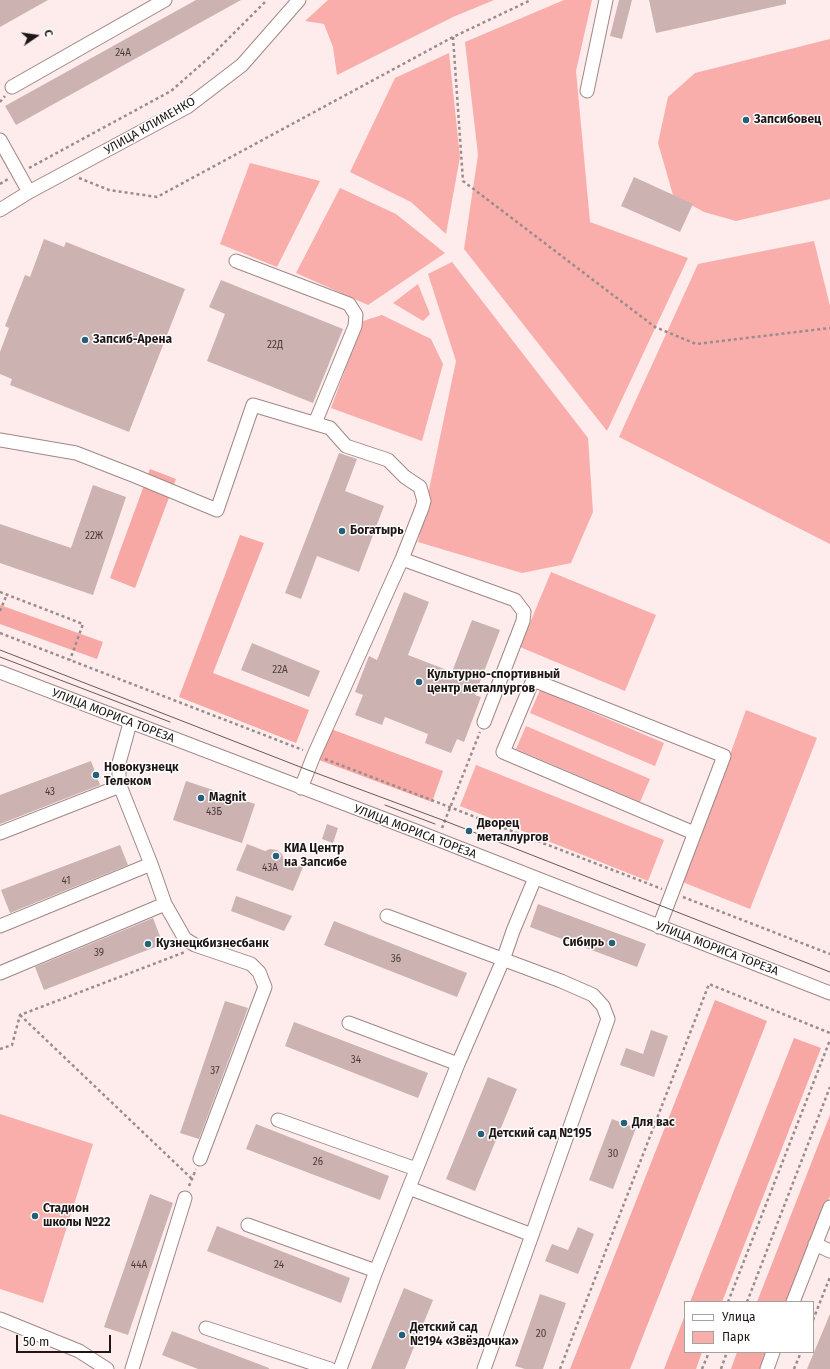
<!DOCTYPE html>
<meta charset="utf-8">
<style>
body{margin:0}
#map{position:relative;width:830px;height:1369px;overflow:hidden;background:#fdeceb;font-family:"Fira Sans",sans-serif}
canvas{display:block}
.legend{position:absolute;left:684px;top:1301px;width:130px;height:52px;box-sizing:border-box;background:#fff;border:1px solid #a5a1a1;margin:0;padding:5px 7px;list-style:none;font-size:12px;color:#1e1514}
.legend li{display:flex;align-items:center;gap:8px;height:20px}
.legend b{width:20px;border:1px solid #a5a1a1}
.north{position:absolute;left:16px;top:16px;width:40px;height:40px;-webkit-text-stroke:3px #fff;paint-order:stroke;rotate:77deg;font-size:11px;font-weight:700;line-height:16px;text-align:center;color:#1e1514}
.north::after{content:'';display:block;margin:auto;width:14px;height:18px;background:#1e1514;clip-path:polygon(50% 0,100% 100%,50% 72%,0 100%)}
.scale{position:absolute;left:16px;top:1335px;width:95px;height:18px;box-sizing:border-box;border:2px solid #1e1514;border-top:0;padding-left:5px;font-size:12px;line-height:14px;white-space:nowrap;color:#1e1514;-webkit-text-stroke:3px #fff;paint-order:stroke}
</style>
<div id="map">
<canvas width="830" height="1369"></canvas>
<ul class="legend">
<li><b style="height:5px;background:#fff"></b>Улица</li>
<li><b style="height:11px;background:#f9aeab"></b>Парк</li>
</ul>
<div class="north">С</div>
<div class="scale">50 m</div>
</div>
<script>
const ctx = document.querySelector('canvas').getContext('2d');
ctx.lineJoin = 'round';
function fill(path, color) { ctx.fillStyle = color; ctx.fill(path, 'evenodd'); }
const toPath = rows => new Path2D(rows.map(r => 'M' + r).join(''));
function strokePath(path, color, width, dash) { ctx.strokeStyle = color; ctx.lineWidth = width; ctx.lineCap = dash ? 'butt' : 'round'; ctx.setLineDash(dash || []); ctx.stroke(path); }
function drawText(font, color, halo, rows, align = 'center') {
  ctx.font = font + ' "Fira Sans",sans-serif'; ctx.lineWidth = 3; ctx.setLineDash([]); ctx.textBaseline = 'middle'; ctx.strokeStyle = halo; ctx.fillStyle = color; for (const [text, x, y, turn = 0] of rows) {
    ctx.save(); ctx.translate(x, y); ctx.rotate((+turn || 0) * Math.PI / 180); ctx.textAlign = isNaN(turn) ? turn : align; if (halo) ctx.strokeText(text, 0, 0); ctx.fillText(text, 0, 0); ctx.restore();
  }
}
fill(toPath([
 [328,0,494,0,453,17,337,75,333,47,324,24,305,21],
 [564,0,592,0,576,71,590,222,688,258,607,431,464,249,478,155,465,42],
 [830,39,830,199,736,221,704,212,673,195,658,143,668,97,695,73],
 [449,53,460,157,446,234,411,202,350,172,395,78],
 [250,163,320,181,277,267,220,244],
 [340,188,396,214,445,253,368,305,296,273],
 [814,241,830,306,830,544,619,437,698,264],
 [452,262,588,438,593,512,571,563,522,573,418,542,456,361,428,274],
 [418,284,430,314,423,321,393,303],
 [382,315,431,339,443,364,422,441,331,408,363,321],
 [551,572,656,615,625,691,520,647],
 [540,690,664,743,655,766,530,713],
 [746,710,817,738,750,909,680,881,707,819],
 [526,726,650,779,640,802,516,749],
 [476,765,664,840,648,881,460,806],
 [0,1114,93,1144,43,1303,0,1289]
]), '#f9aeab');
fill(toPath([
 [150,469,176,479,135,588,110,578],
 [240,535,264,543,213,673,309,710,296,743,179,697],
 [0,605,103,642,97,659,0,624],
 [331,729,443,771,432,802,319,760],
 [715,1000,767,1021,630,1369,570,1369],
 [794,1038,821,1048,722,1302,690,1302],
 [830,1115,830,1196,788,1302,757,1302],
 [685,1315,685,1352,702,1352,696,1369,664,1369],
 [737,1352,769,1352,762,1369,731,1369]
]), '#f7a8a5');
fill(toPath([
 [0,0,48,0,0,27],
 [196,0,241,0,16,125,5,106],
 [619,0,632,0,622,39,610,36],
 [649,0,786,0,786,4,656,33],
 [634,177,693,204,680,232,621,206],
 [44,239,64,247,66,242,185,289,129,432,10,385,12,379,0,374,0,352,9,328,5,326,25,275,30,277],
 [221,280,343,329,313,403,207,361,225,314,209,307],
 [339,453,357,459,345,491,384,506,359,572,317,556,301,599,285,593],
 [93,485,126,497,93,595,0,563,0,524,71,548],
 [404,592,429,602,408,655,452,672,472,620,500,630,475,695,481,697,464,742,457,739,451,753,425,743,428,734,385,717,382,725,355,715,363,695,355,692,369,656,377,660],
 [252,643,320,671,309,697,241,670],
 [91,761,100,785,0,824,0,795],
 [186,781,255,804,242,843,173,820],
 [327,824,338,828,333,843,322,839],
 [247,844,265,851,270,849,277,850,282,854,284,860,303,867,293,891,236,870],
 [120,845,128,865,10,913,1,890],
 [236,896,292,916,284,931,231,911],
 [538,904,646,944,637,967,530,927],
 [153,918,163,944,44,990,35,967],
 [334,921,467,973,457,997,324,945],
 [225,1001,248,1008,199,1139,180,1133],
 [294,1022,428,1073,418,1098,285,1046],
 [651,1030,668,1036,654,1077,620,1065,626,1048,643,1054],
 [488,1077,517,1089,475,1191,446,1179],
 [612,1119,636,1128,613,1189,589,1180],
 [256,1124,389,1176,380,1200,246,1149],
 [150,1194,173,1203,128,1335,104,1327],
 [217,1226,350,1278,341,1303,207,1251],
 [578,1227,594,1234,578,1274,545,1261,552,1244,568,1250],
 [404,1288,433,1300,405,1369,371,1369],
 [540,1294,566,1303,543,1369,525,1369,515,1366],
 [830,1314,830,1369,807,1369],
 [172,1331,269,1368,269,1369,198,1369,162,1355]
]), '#ccb2b0');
const minor = toPath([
 [12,87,165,0],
 [587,91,606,0],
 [0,140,29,192],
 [0,210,29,192,187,107,242,65,299,0],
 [236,261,349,304,356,315,355,326,315,423],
 [0,440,76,453,135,476,217,510,253,405,330,428,346,446,388,460,405,477,420,487,424,501,422,508,402,559,314,755,301,788],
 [402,559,515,600,524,612,523,621,484,722],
 [0,672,416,831,830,993],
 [130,723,119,763,119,776,120,786,151,864,165,904,185,939,195,945,251,964,259,972,265,987,200,1159],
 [0,833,120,786],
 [387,916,561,981,593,995,603,1006,608,1019,532,1235,409,1188],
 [0,926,151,864],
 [659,927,724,756,533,680,503,752,694,833],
 [0,973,165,904],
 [349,1023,458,1064],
 [278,1120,416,1169],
 [248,1225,376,1271],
 [815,1244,830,1251],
 [793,1302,830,1207],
 [0,1319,79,1351,107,1369],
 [206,1328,330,1369],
 [132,1369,185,1198],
 [340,1369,376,1271,458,1064,503,960,513,931,535,878],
 [484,1369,532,1235],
 [767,1369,773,1352]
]);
strokePath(minor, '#a08786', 15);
strokePath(toPath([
 [453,37,463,181,655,327,696,344,830,328],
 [0,102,5,96],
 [29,168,171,91,212,55,267,0],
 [79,178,109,190,157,197,453,37,531,0],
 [0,184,8,179],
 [0,592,83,624,70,660],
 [0,611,7,594],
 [0,633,303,750],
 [325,759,662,889],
 [442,828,480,732],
 [683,897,830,954],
 [20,1015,192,1179],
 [0,1049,12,1045,20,1015,185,952],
 [189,1186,196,1169],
 [728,1302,830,1040],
 [747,1302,830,1087],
 [813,1320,830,1277],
 [560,1369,709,984,830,1033],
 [702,1369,709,1352],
 [721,1369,727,1352],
 [794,1369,801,1352]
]), '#9a8c8b', 2.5, [3, 3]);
strokePath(minor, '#fff', 13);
strokePath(toPath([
 [0,650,308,770,445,821,830,972],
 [0,657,170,722],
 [385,805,435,824]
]), '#665a59', 1);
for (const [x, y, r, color] of [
 [746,120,4,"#256079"],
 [85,340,4,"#256079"],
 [342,531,4,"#256079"],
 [419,682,4,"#256079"],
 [96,775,4,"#256079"],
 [201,798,4,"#256079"],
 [469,831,4,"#256079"],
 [276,856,4,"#256079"],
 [612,943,4,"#256079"],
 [148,944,4,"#256079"],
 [624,1123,4,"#256079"],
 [481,1134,4,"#256079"],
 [35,1216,4,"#256079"],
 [402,1335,4,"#256079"]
]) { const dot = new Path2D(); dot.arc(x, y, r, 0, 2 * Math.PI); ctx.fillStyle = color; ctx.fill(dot); strokePath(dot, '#fff', 1.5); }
drawText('10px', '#4a3c3b', null, [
 ["24А",123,53],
 ["22Д",275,345],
 ["22Ж",94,536],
 ["22А",280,670],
 ["43",50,792],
 ["43Б",214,812],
 ["43А",270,868],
 ["41",66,881],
 ["39",99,953],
 ["36",396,959],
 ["34",356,1060],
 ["37",215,1071],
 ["30",613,1154],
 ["26",318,1162],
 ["44А",139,1265],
 ["24",279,1265],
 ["20",541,1334]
]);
drawText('bold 12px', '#1e1514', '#fff', [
 ["Запсибовец",754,120],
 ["Запсиб-Арена",93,340],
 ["Богатырь",350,531],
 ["Культурно-спортивный",427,675],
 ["центр металлургов",427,689],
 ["Новокузнецк",104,768],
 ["Телеком",104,782],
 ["Magnit",209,798],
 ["Дворец",477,824],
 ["металлургов",477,838],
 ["КИА Центр",284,849],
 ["на Запсибе",284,863],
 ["Сибирь",604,943,"right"],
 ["Кузнецкбизнесбанк",156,944],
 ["Для вас",632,1123],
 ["Детский сад №195",489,1134],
 ["Стадион",43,1209],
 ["школы №22",43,1223],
 ["Детский сад",410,1328],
 ["№194 «Звёздочка»",410,1342]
], 'left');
drawText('12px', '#1e1514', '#fff', [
 ["УЛИЦА КЛИМЕНКО",150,126,-30],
 ["УЛИЦА МОРИСА ТОРЕЗА",113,716,21],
 ["УЛИЦА МОРИСА ТОРЕЗА",415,832,21],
 ["УЛИЦА МОРИСА ТОРЕЗА",717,949,21]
]);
</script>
